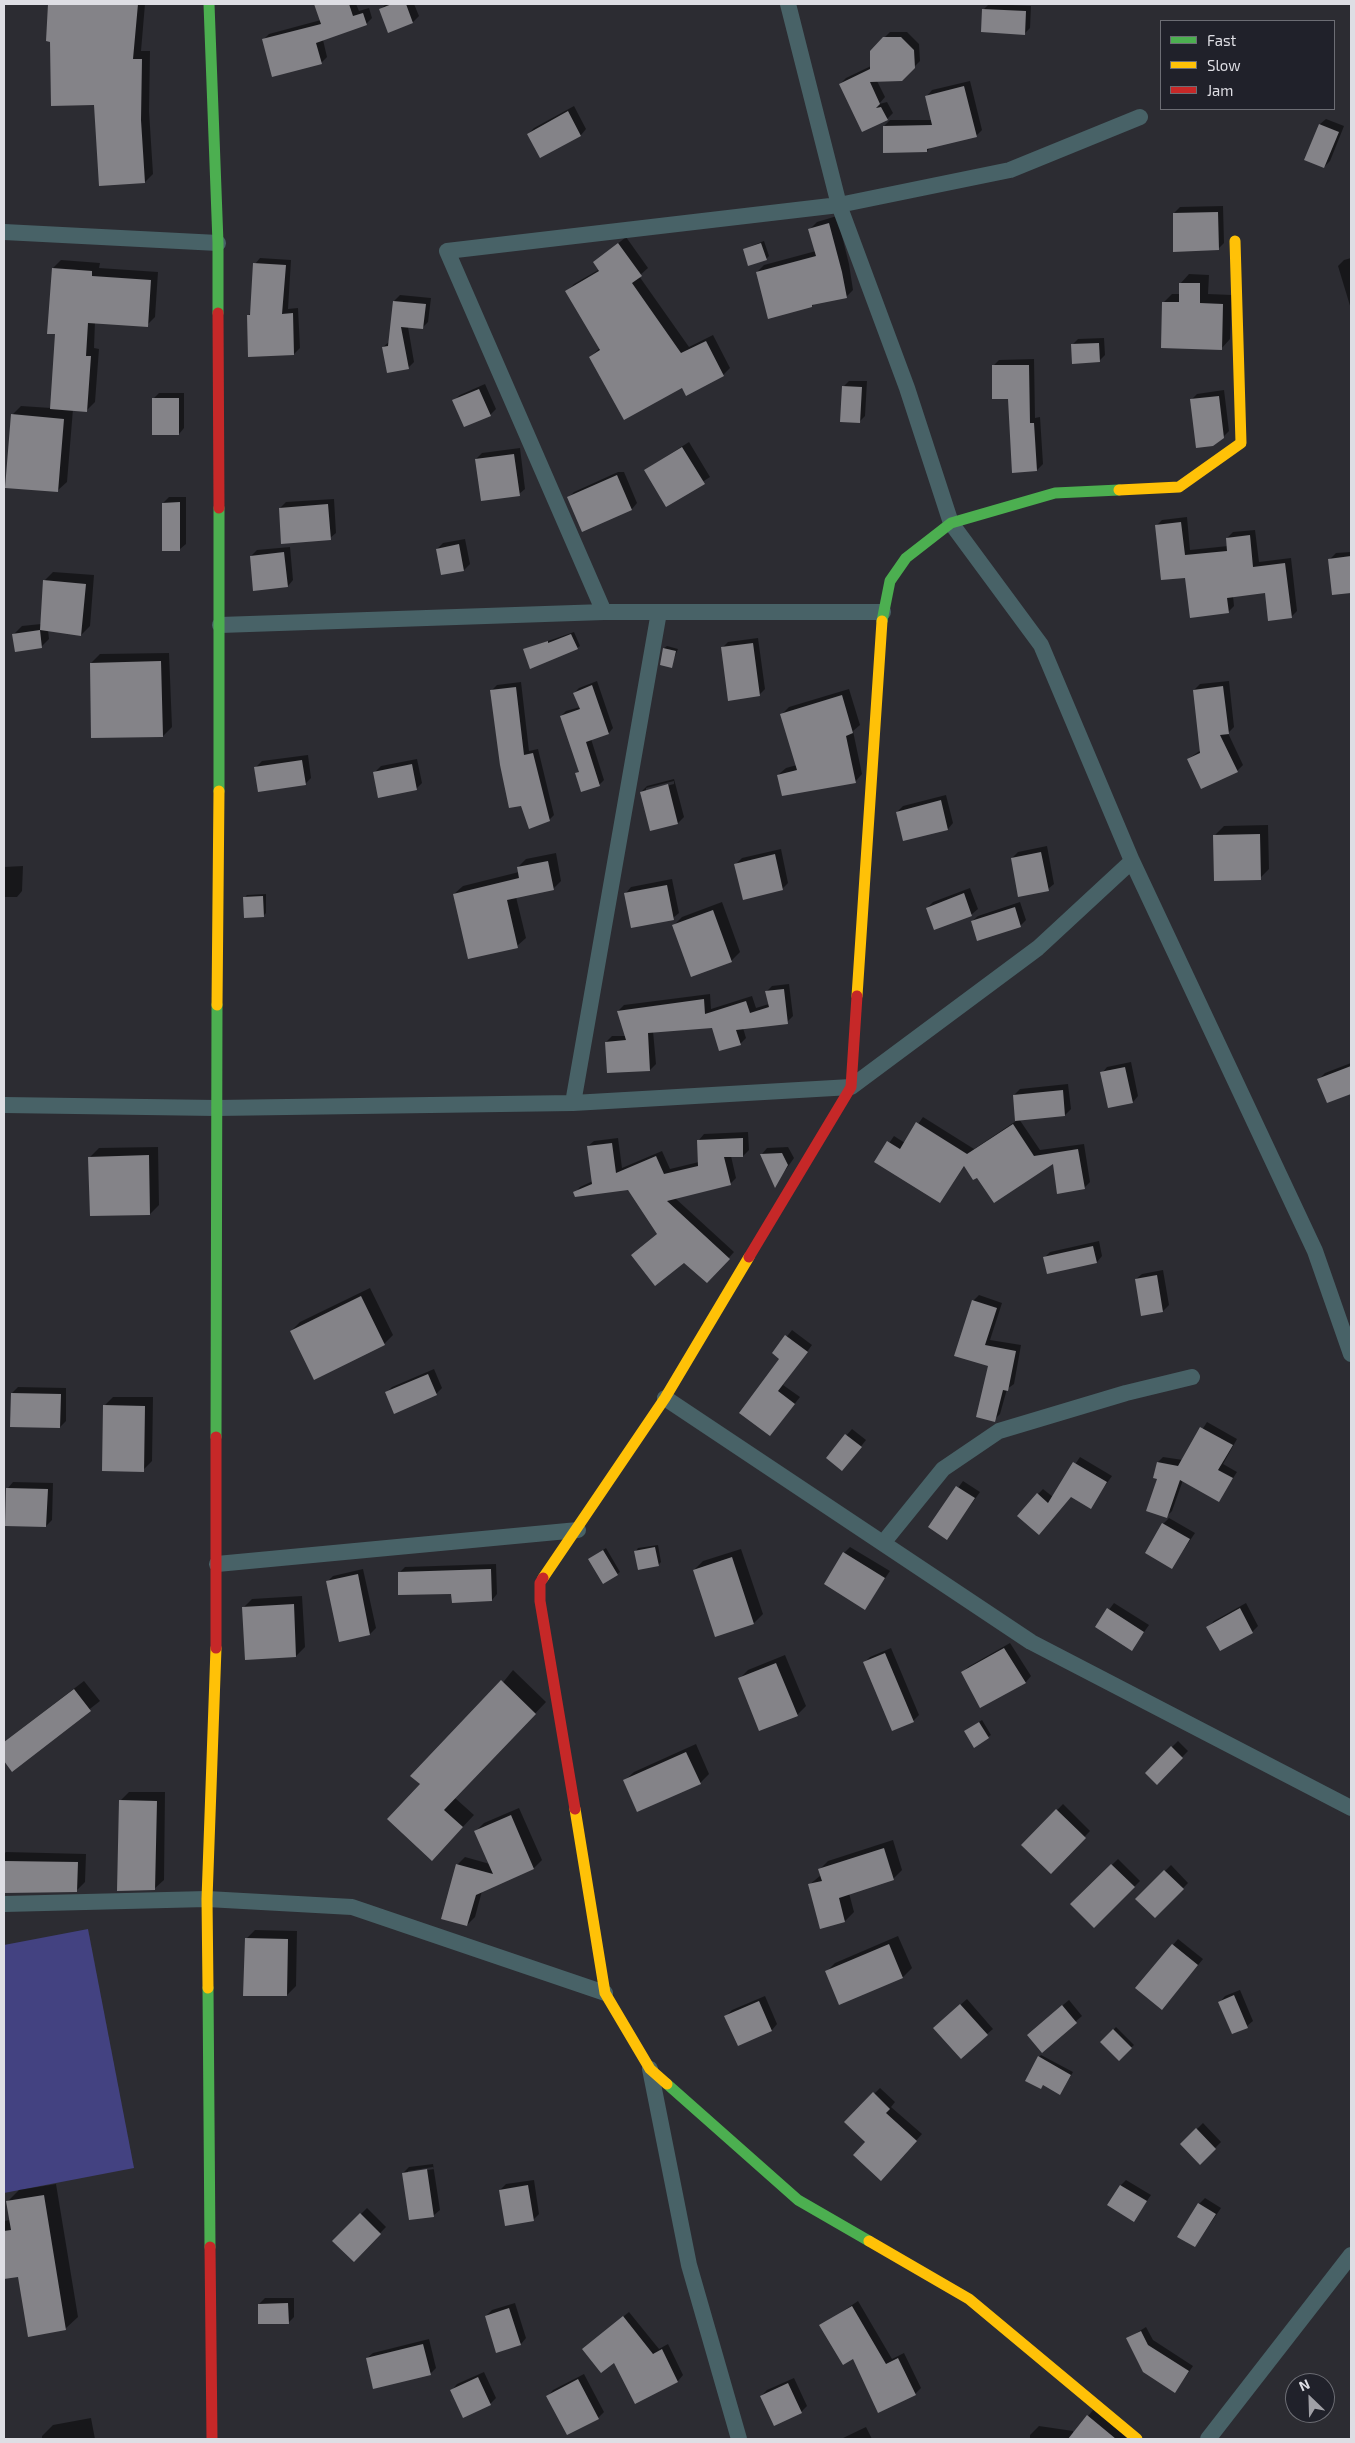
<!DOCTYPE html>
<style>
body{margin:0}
#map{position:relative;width:1355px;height:2443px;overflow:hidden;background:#2c2c32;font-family:"Exo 2",sans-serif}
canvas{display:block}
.frame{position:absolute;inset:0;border:5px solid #dedee4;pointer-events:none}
.legend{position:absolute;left:1160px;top:20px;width:175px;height:90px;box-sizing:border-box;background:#20212a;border:1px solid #6c6d74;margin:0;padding:6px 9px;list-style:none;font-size:15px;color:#dedee4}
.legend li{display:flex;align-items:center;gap:10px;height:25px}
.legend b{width:25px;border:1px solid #6c6d74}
.north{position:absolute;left:1285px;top:2373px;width:50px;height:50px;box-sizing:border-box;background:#20212a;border:1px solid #6c6d74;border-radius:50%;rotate:336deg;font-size:14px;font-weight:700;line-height:20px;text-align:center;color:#dedee4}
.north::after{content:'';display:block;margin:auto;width:18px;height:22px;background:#a0a0a6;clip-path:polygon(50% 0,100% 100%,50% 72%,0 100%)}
</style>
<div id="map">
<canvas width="1355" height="2443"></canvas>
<div class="frame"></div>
<ul class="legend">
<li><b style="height:6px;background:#4caf50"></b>Fast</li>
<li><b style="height:6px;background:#ffc107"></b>Slow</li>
<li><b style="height:6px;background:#c62828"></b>Jam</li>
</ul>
<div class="north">N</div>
</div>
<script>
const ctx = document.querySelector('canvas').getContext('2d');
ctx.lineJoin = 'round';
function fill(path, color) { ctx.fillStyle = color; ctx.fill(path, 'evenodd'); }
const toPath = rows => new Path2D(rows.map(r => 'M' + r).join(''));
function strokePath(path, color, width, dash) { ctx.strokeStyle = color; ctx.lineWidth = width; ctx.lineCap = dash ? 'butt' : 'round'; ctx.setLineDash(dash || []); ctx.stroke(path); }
fill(toPath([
 [88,1929,134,2168,4,2193,4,1945]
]), '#434281');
fill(toPath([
 [49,4,145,4,141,51,150,51,149,111,153,174,145,182,95,104,51,40,47,40],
 [315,4,356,4,359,11,369,8,372,18,366,24,323,40,327,57,321,63,263,40,269,34,321,20],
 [386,4,414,4,419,16,413,22,389,31,381,9],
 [989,4,1031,6,1030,28,1024,34,983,10],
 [890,32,907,32,919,44,920,61,901,80,877,81,885,97,879,104,887,102,893,113,887,119,840,84,846,78,871,66,871,51],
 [970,81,982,130,976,136,931,147,927,151,884,126,890,120,932,120,927,96,932,90],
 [574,106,586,129,581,135,541,156,528,134,534,128],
 [1326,119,1344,126,1330,161,1324,167,1305,159,1320,124],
 [1223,206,1224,243,1218,249,1174,213,1180,207],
 [837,216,849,264,853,290,846,297,814,304,812,306,757,272,764,265,816,251,810,229,817,222],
 [626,237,648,268,639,276,689,347,713,335,730,368,723,375,683,386,590,357,600,348,567,291,574,284,600,269,595,262],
 [764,241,769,256,766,259,744,249],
 [260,258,291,260,288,309,298,308,300,348,294,354,248,316,252,312,255,264],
 [1351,258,1351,309,1338,266,1344,260],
 [61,260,100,263,99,268,158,272,155,317,147,325,95,322,94,348,99,349,95,402,87,410,73,409,67,482,57,491,12,415,21,406,51,408,57,333,53,268],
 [1189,274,1209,275,1208,294,1232,295,1230,339,1221,349,1163,303,1172,294,1180,294,1180,284],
 [400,295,431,298,428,322,422,328,408,327,414,362,409,367,383,347,389,342,394,301],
 [1104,338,1105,355,1099,361,1072,345,1078,339],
 [1034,359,1035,418,1040,417,1043,464,1037,470,1009,398,993,366,999,360],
 [849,381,867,381,865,416,859,422,843,387],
 [485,384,496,409,490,415,454,400,460,395],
 [1224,390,1229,431,1223,437,1191,400,1197,394],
 [159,393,184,393,184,428,179,434,153,399],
 [689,442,710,477,666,505,645,470],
 [520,448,525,489,519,494,476,459,482,453],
 [618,472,624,472,637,503,632,509,568,498,574,492],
 [169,497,186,497,186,544,180,549,163,503],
 [334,499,336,533,330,538,280,508,286,502],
 [1187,517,1190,550,1228,546,1227,538,1233,532,1255,530,1259,562,1291,558,1297,611,1291,617,1266,592,1233,596,1234,606,1228,612,1187,576,1156,526,1162,520],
 [465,539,470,564,464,570,437,549,443,543],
 [290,547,293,580,288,586,251,556,257,550],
 [1351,552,1351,591,1333,593,1330,559,1336,553],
 [53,572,94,575,90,626,81,635,48,630,49,639,41,647,14,634,22,626,41,624,44,581],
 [574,632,580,646,577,648,525,649],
 [758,638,765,689,759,695,722,648,728,642],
 [667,646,678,649,671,666,664,648],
 [169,653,172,727,163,736,91,663,100,654],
 [597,681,613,728,609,733,591,739,604,780,599,785,577,774,580,770,561,716,566,711,580,707,574,693,579,688],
 [1229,681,1234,727,1228,733,1243,765,1237,771,1188,759,1201,750,1194,690,1200,684],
 [521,682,529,751,538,749,554,815,549,820,522,804,492,690,497,685],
 [849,689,860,725,853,731,862,774,855,782,778,775,786,768,797,765,782,714,789,707],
 [308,755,311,778,305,784,256,767,262,761],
 [417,759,422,783,416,789,375,772,381,766],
 [674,779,684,817,678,823,651,830,641,792,647,786],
 [674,781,674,784,646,791,646,788],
 [946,795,953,823,948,829,897,812,903,806],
 [1268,825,1269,869,1260,878,1215,835,1224,826],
 [1047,846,1054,884,1048,889,1012,858,1018,852],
 [781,849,788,883,782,889,736,864,742,858],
 [556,853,561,881,553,889,516,897,526,938,517,946,454,894,463,886,519,872,518,867,526,859],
 [23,866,22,891,17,897,4,897,4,867],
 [672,879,679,913,673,918,626,893,631,887],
 [970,888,978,909,972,914,935,928,927,908,933,902],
 [266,894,266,913,263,916,244,898,247,895],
 [722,902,740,952,731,961,673,926,682,917],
 [1020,902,1026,920,1020,926,972,921,978,916],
 [789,984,793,1016,787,1022,743,1028,746,1038,740,1044,712,1027,653,1031,656,1064,650,1070,606,1042,612,1036,626,1036,618,1011,624,1005,710,994,711,1009,752,996,756,1008,769,1004,766,992,772,986],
 [1131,1062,1138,1096,1133,1102,1102,1073,1107,1067],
 [1351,1063,1351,1093,1327,1102,1319,1079,1325,1073],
 [1068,1084,1071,1109,1065,1115,1019,1119,1040,1150,1084,1144,1090,1182,1084,1188,1054,1162,978,1176,965,1165,940,1202,876,1162,894,1136,905,1143,923,1117,974,1149,1016,1121,1014,1095,1020,1089],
 [748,1132,749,1150,743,1156,731,1156,736,1178,731,1183,675,1198,734,1252,713,1276,658,1233,629,1188,575,1193,580,1187,593,1181,588,1146,594,1141,618,1138,622,1168,662,1151,670,1169,699,1162,699,1140,704,1134],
 [158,1147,159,1205,150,1214,90,1157,99,1148],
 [788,1147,794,1158,775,1185,762,1154,767,1148],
 [1099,1241,1102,1256,1097,1262,1044,1258,1050,1252],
 [1163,1270,1169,1305,1163,1311,1136,1279,1142,1274],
 [370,1288,393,1335,384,1344,291,1331,300,1322],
 [979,1295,1002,1303,990,1340,1021,1345,1014,1384,1007,1389,1000,1414,994,1420,990,1366,973,1301],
 [792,1330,812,1345,783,1385,800,1397,770,1435,781,1358,774,1353],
 [434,1369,442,1388,436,1394,386,1393,392,1387],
 [18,1387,66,1388,66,1421,60,1427,12,1393],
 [113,1397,153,1397,152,1461,143,1470,104,1406],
 [1207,1422,1237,1439,1223,1464,1237,1472,1219,1500,1183,1480,1172,1511,1167,1516,1158,1462,1163,1457,1183,1460],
 [852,1429,866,1440,848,1463,827,1458],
 [1080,1457,1112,1476,1090,1507,1071,1496,1044,1527,1038,1494,1043,1489,1053,1497],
 [963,1481,980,1492,947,1538,930,1527],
 [13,1482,53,1483,52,1520,46,1526,8,1488],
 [1169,1518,1195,1533,1172,1567,1163,1524],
 [658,1545,661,1562,658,1565,636,1551,638,1548],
 [850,1547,890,1571,865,1608,844,1553],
 [606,1548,620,1572,617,1574,589,1559],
 [741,1549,763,1614,754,1623,716,1636,694,1570,703,1561],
 [496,1564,497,1594,492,1600,453,1593,399,1573,405,1567],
 [363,1569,376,1628,370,1634,340,1640,327,1582,333,1576],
 [302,1596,305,1647,296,1656,243,1608,252,1599],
 [1114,1603,1149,1625,1132,1649,1096,1627],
 [1246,1603,1258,1626,1252,1632,1220,1649,1208,1627,1214,1621],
 [1010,1643,1031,1676,1026,1682,980,1706,962,1673,968,1667],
 [891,1648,919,1715,913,1721,864,1663,870,1657],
 [785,1655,806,1706,797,1715,739,1679,748,1670],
 [513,1670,546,1702,455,1798,474,1815,443,1848,421,1784],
 [84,1681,100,1701,12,1770,4,1759,4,1742],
 [982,1720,991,1735,988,1737,968,1729],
 [1178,1741,1188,1751,1157,1783,1146,1773],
 [696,1744,709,1774,700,1783,624,1781,634,1772],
 [129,1792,165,1792,164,1880,154,1889,120,1801],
 [1063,1804,1090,1831,1051,1872,1023,1845],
 [519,1808,542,1860,534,1868,482,1891,475,1917,467,1925,457,1865,465,1857,490,1864,476,1831,484,1823],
 [893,1840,902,1870,893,1879,849,1893,854,1912,845,1921,809,1885,821,1875,819,1870,828,1861],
 [6,1852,86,1854,85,1882,76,1891,4,1892,4,1854],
 [1118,1859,1140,1881,1094,1927,1072,1904],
 [1171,1865,1188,1883,1155,1917,1137,1899],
 [255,1930,297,1931,296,1986,287,1995,246,1939],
 [898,1936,912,1968,903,1977,839,2003,826,1972,835,1963],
 [1178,1939,1203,1959,1167,2003,1137,1988],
 [1240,1990,1253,2021,1247,2026,1220,2002,1225,1996],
 [765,1996,777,2024,772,2030,739,2044,726,2016,732,2010],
 [967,1999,993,2029,987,2034,941,2022],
 [1069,2000,1082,2016,1042,2051,1034,2029],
 [1116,2027,1134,2045,1119,2059,1101,2042],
 [1041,2055,1073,2072,1062,2091,1044,2084,1041,2088,1039,2057],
 [880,2088,895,2102,891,2107,922,2134,890,2170,846,2122],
 [1203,2123,1221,2142,1200,2163,1182,2144],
 [433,2164,440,2210,434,2215,410,2219,403,2173,409,2167],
 [433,2167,434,2169,408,2173,408,2171],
 [534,2180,539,2214,533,2220,500,2190,506,2184],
 [1126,2180,1151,2195,1134,2220,1121,2185],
 [56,2184,78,2317,65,2329,19,2275,4,2278,4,2221,10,2220,7,2202,19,2190],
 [1205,2198,1221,2208,1195,2246,1199,2204],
 [367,2208,386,2227,354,2260,334,2241],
 [265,2298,294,2298,294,2317,288,2323,259,2304],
 [858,2301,892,2359,904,2353,921,2388,915,2394,853,2358,821,2326],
 [515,2303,526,2338,521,2344,486,2316,492,2310],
 [629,2312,659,2349,668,2344,683,2375,678,2381,635,2403,614,2361,589,2344],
 [1146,2327,1153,2340,1193,2366,1175,2392,1127,2339],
 [429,2339,436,2368,430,2374,367,2358,373,2353],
 [484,2372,496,2398,490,2404,452,2390,457,2384],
 [584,2374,604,2412,598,2418,567,2434,548,2396,553,2390],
 [794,2378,807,2406,801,2412,761,2396,767,2390],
 [1093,2410,1130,2439,1030,2439,1030,2435,1039,2426,1073,2431,1073,2435],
 [91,2418,95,2439,42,2439,42,2436,53,2425],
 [866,2427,872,2439,841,2439]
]), '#0007');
fill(toPath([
 [48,4,138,4,133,59,142,59,141,120,145,183,99,186,94,105,51,106,50,42,46,41],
 [314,4,349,4,353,16,363,13,367,25,316,43,322,64,272,77,262,39,321,24],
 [392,4,406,4,413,23,388,33,379,9],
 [982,9,1026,11,1025,35,981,32],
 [883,37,901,37,914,50,915,68,902,81,870,82,880,104,876,108,881,107,888,120,862,132,839,84,870,69,870,51],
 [964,86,977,137,927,149,927,152,883,153,883,126,932,125,925,96],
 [568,111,581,136,540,158,527,134],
 [1319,124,1339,132,1324,168,1304,160],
 [1218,212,1219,250,1173,252,1173,213],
 [829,223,842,272,847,298,812,305,812,307,768,319,756,272,816,256,808,229],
 [618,243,642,276,632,283,681,353,706,341,724,376,686,396,682,388,624,420,589,357,600,350,565,291,599,271,593,262],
 [761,243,767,260,748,266,743,249],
 [253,263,286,265,282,314,293,313,294,355,248,357,247,315,250,315],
 [52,268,92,271,92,276,151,280,148,327,88,323,86,356,91,356,87,412,50,409,55,334,47,334],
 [1179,283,1200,283,1200,303,1223,304,1222,350,1161,348,1162,302,1179,302],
 [393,301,426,304,423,329,401,327,409,369,387,373,382,347,388,346],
 [1099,343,1100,362,1072,364,1071,344],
 [992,365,1029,365,1030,423,1034,423,1037,471,1012,473,1008,399,992,399],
 [842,386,862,387,860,423,840,422],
 [479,389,491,416,464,427,452,400],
 [1219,396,1224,438,1213,446,1196,448,1190,399],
 [152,398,179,398,179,435,152,435],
 [11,414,64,419,58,492,5,488],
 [682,447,705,484,666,507,644,470],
 [514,454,520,496,481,501,475,459],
 [617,475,632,510,582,532,567,497],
 [180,502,180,551,162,551,162,503],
 [328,504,331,540,281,544,279,508],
 [1181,522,1185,555,1227,551,1226,538,1250,535,1253,567,1285,563,1292,618,1268,621,1265,593,1227,598,1229,613,1190,618,1185,578,1161,580,1155,525],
 [459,544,464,571,441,575,436,549],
 [284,552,288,587,253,591,250,556],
 [1351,556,1351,593,1332,595,1328,559],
 [43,580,86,584,81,636,40,630],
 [40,630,42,648,15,652,12,634],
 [571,634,578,649,530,669,523,649,548,641,548,643],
 [753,643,760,696,728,701,721,647],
 [663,648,676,651,672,668,660,665],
 [161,661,163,737,91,738,90,663],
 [592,685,609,734,586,742,600,786,581,792,575,773,579,772,560,716,580,709,573,693],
 [1223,686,1229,734,1220,735,1238,772,1201,789,1187,759,1200,753,1193,690],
 [516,687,524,755,533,753,550,821,529,829,521,806,509,808,500,765,490,690],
 [842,695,853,733,846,736,856,783,782,796,777,775,797,770,780,714],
 [302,760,306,785,258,792,254,767],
 [412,764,417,790,378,798,373,772],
 [668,784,678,824,650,831,640,792],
 [941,800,948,830,903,841,896,812],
 [1260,834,1261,880,1214,881,1213,835],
 [1041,852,1049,891,1018,897,1011,858],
 [775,854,783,890,743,900,734,864],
 [548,861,554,890,507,900,518,948,468,959,453,894,519,878,517,867],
 [667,885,674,920,631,928,624,893],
 [964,893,972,916,934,930,926,908],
 [263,896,264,917,244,918,243,897],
 [1015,907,1021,927,977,941,971,921],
 [713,910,732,962,691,977,672,925],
 [784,989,788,1024,736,1030,741,1045,719,1051,712,1028,648,1033,650,1071,607,1073,605,1042,626,1040,617,1011,704,999,705,1014,746,1001,750,1013,769,1007,765,991],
 [1351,1066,1351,1094,1327,1103,1317,1079],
 [1125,1067,1133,1103,1108,1108,1100,1072],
 [1063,1090,1065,1116,1015,1121,1013,1095],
 [916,1122,967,1154,1013,1124,1034,1156,1078,1149,1085,1189,1057,1194,1053,1164,994,1203,977,1178,973,1180,964,1166,940,1203,874,1162,887,1141,900,1149],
 [743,1138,743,1157,724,1157,731,1185,667,1201,730,1259,707,1283,684,1263,655,1286,631,1255,657,1234,628,1190,575,1197,573,1192,592,1184,587,1146,612,1143,616,1173,656,1156,664,1174,698,1166,697,1140],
 [782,1153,788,1165,775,1188,760,1154],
 [149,1155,150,1215,90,1216,88,1157],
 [1093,1246,1097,1263,1047,1274,1043,1257],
 [1157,1275,1163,1312,1141,1316,1135,1279],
 [361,1296,385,1345,314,1380,290,1331],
 [972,1300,997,1308,985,1345,1016,1351,1008,1391,1003,1390,995,1422,976,1417,988,1366,954,1356],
 [785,1335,808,1352,778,1391,795,1404,770,1436,739,1413,779,1359,772,1353],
 [428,1374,437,1395,394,1414,385,1392],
 [11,1393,61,1394,60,1428,10,1427],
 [103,1405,145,1406,144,1472,102,1471],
 [1200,1427,1233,1445,1218,1470,1233,1478,1219,1502,1180,1480,1167,1518,1146,1511,1157,1479,1153,1478,1157,1462,1178,1466],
 [845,1434,862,1447,842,1471,826,1458],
 [1073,1462,1107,1482,1091,1509,1071,1497,1039,1535,1017,1516,1037,1493,1048,1503],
 [956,1486,975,1498,947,1540,928,1527],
 [6,1488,48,1489,46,1527,5,1526],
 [1162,1523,1190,1539,1172,1569,1145,1553],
 [655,1547,659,1566,638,1570,634,1551],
 [603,1550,618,1575,603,1584,588,1559],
 [843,1552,885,1578,865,1610,824,1584],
 [732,1557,754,1624,715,1637,693,1570],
 [491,1569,492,1601,452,1603,451,1594,398,1595,398,1572],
 [358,1574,370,1635,339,1642,326,1581],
 [294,1604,296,1657,245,1660,242,1607],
 [1107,1608,1144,1632,1132,1651,1095,1627],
 [1240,1608,1253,1633,1220,1651,1206,1627],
 [1004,1648,1026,1683,980,1708,961,1672],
 [885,1653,914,1722,892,1731,863,1662],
 [776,1663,798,1716,759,1731,738,1678],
 [501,1680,536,1714,444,1810,463,1827,432,1861,387,1819,420,1784,410,1776],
 [74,1689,91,1711,12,1772,4,1761,4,1742],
 [979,1722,989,1738,974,1748,964,1731],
 [1171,1746,1183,1758,1157,1785,1145,1773],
 [686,1752,701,1784,637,1812,623,1780],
 [119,1800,157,1801,155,1890,117,1891],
 [1056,1809,1086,1838,1051,1874,1021,1845],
 [511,1815,534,1869,476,1895,467,1926,441,1919,456,1864,493,1874,474,1831],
 [884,1848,894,1880,839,1898,845,1922,820,1929,808,1884,822,1881,818,1869],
 [4,1861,78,1862,77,1892,4,1893],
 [1111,1864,1135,1887,1094,1928,1070,1904],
 [1164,1870,1184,1889,1155,1918,1135,1899],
 [245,1938,288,1939,287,1996,243,1996],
 [889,1944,903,1978,839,2005,825,1971],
 [1172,1944,1198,1965,1162,2010,1135,1988],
 [1234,1995,1248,2028,1232,2034,1218,2002],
 [759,2001,772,2031,738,2046,724,2016],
 [960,2004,988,2035,961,2059,933,2028],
 [1062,2005,1077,2023,1042,2053,1027,2035],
 [1113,2029,1132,2048,1119,2061,1100,2042],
 [1038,2056,1071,2075,1060,2095,1043,2085,1041,2089,1025,2081],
 [873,2092,890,2109,886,2113,917,2141,881,2181,853,2155,865,2142,844,2122],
 [1196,2128,1216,2149,1200,2165,1180,2144],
 [427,2169,434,2217,409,2220,402,2173],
 [528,2185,534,2221,505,2226,499,2190],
 [1120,2185,1147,2201,1134,2222,1107,2205],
 [44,2195,66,2330,28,2337,18,2277,4,2279,4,2231,11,2230,6,2201],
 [1198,2203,1216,2214,1195,2247,1177,2237],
 [360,2213,381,2234,354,2262,332,2241],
 [288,2303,289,2324,258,2324,258,2304],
 [852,2306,886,2364,898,2358,916,2395,878,2413,853,2359,843,2365,819,2325],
 [509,2308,521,2345,496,2353,485,2316],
 [623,2316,653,2354,662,2349,678,2382,635,2404,614,2363,601,2373,582,2349],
 [1141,2331,1148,2345,1189,2371,1175,2393,1143,2372,1126,2338],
 [423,2344,431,2375,373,2389,366,2358],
 [478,2377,491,2405,463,2418,450,2390],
 [578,2379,599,2419,567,2435,546,2396],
 [788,2383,802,2413,774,2426,760,2396],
 [1087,2415,1116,2439,1068,2439]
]), '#848388');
strokePath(toPath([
 [788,4,839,205,907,388,951,523,1041,645,1132,861,1315,1251,1351,1354],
 [4,232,218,243],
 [604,612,447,251,839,205,1010,170,1140,117],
 [220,625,604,612,883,612],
 [573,1103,659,612],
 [4,1105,216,1108,573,1103,851,1087,1038,948,1132,861],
 [665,1398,1031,1642,1351,1808],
 [883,1543,943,1469,999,1431,1126,1393,1192,1377],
 [217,1564,578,1530],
 [4,1904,207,1899,352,1907,605,1993],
 [650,2069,689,2265,739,2439],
 [1208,2439,1351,2255]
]), '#486267', 16);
strokePath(toPath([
 [209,4,218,243,218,313],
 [882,621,890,581,906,558,951,523,1055,493,1119,490],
 [219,791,219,508],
 [216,1437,217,1005],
 [208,1988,210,2247],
 [667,2084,798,2200,869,2241]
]), '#4caf50', 11);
strokePath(toPath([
 [1119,490,1179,487,1241,443,1235,241],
 [857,996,882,621],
 [217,1005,219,791],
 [543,1578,665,1398,749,1257],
 [575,1809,605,1993,650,2069,667,2084],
 [208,1988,207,1899,216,1648],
 [869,2241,969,2299,1137,2439]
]), '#ffc107', 11);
strokePath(toPath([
 [218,313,219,508],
 [749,1257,851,1087,857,996],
 [216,1437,216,1648],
 [543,1578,540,1583,540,1601,575,1809],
 [210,2247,212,2439]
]), '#c62828', 11);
</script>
